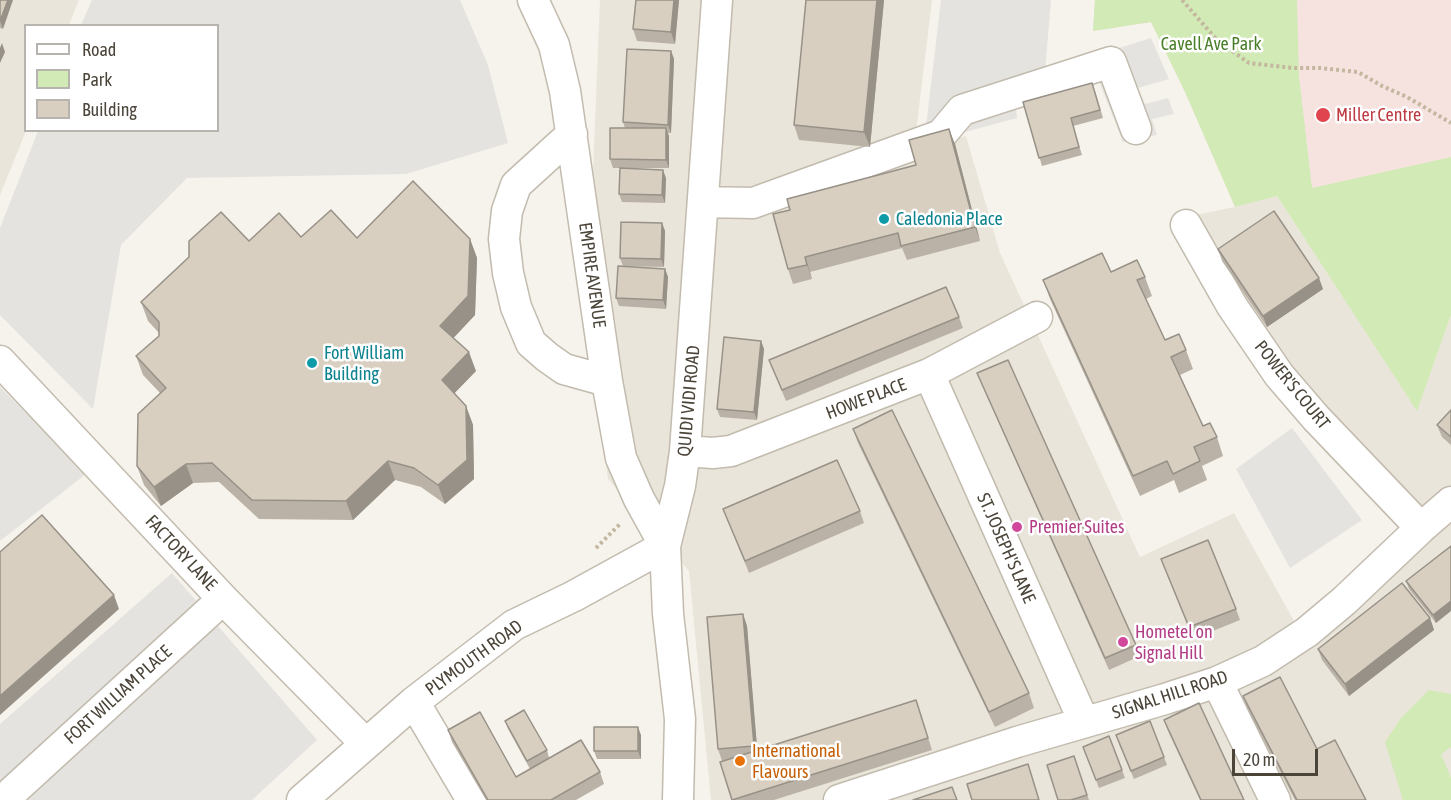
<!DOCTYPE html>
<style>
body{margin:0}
#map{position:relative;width:1451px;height:800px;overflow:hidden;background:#f6f3ec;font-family:"Asap Condensed",sans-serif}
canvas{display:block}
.legend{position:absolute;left:24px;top:24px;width:195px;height:108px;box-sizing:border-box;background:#fff;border:2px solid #b7b4b0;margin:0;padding:8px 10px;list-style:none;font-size:18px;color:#4b4439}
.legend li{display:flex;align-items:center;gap:12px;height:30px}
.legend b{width:30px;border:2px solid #b7b4b0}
.scale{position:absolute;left:1232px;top:749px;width:86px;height:27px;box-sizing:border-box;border:3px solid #4b4439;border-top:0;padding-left:8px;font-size:18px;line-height:21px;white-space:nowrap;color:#4b4439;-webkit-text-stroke:4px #fff;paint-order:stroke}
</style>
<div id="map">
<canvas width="1451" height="800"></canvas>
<ul class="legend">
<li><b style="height:8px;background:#fff"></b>Road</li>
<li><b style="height:16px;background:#d2eab5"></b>Park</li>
<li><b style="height:16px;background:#d8cfc1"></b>Building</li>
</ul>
<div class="scale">20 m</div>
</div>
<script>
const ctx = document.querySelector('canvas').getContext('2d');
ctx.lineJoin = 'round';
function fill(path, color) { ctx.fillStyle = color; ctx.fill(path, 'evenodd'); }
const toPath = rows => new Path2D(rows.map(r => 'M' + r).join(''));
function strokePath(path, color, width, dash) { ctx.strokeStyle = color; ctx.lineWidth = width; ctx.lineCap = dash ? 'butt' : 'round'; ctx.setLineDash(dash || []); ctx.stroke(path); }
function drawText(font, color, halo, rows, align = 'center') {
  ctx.font = font + ' "Asap Condensed",sans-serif'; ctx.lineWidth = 5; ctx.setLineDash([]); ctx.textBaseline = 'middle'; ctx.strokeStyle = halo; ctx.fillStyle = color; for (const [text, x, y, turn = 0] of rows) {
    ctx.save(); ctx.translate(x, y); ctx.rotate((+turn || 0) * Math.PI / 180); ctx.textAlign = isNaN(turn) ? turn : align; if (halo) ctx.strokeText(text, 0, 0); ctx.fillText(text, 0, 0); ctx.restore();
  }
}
fill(toPath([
 [0,0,79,0,69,25,26,26,26,131,0,195],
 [600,0,932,0,914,149,966,136,1000,253,1140,557,1234,513,1309,648,1438,534,1265,335,1185,217,1235,207,1277,196,1417,410,1451,315,1451,800,711,800,689,571,608,479,587,318]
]), '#eae5da');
fill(toPath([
 [1095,0,1451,0,1451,157,1277,196,1235,207,1185,92,1151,22,1093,31]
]), '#f6e3e0');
fill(toPath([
 [1095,0,1297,0,1299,76,1312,188,1451,157,1451,315,1417,411,1277,196,1235,207,1185,92,1151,22,1093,31],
 [1429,690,1451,694,1451,747,1441,754,1451,778,1451,800,1403,800,1385,742,1401,718]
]), '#d2eab5');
fill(toPath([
 [92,0,460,0,488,65,508,143,406,174,187,178,121,245,93,409,0,315,0,228,38,131,218,130,218,26,81,25],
 [941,0,1051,0,1045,71,1151,38,1169,79,1138,88,1145,104,1168,98,1174,114,1152,119,1157,135,1123,142,1098,79,1016,107,1017,118,924,143],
 [0,387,86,474,0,541],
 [1292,428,1362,520,1290,568,1236,469],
 [172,573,317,740,252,800,0,800,0,724]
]), '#e5e3e0');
const minor = toPath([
 [533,0,554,45,565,91,607,381,621,458,639,499,665,546],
 [572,134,516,185,507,211,504,239,508,273,516,307,531,343,547,357,564,369,607,381],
 [703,202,753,203,941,135,962,110,1111,62,1136,129],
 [1186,225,1232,306,1279,375,1316,418,1421,528],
 [0,361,223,599,365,743],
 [929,374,1084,722],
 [685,451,713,453,731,451,929,374,1037,317],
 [1217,682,1275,800],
 [414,702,472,800],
 [12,792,223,599],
 [302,800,414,702,514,625,574,596,665,546],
 [678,800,680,719,668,614,665,546,680,486,685,451,717,0],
 [839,800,1017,742,1165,699,1217,682,1263,661,1307,632,1344,601,1421,528,1451,502]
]);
strokePath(minor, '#c2bbae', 33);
strokePath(toPath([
 [1182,0,1217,40,1249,63,1293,68,1320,68,1358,72,1382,86,1407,97,1451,123],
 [596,548,620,524]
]), '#c4b79f', 4, [3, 3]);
strokePath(minor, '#fff', 30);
fill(toPath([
 [0,0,3,29,0,28],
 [636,0,679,0,675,44,637,41,633,29],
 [806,0,884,0,870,147,799,140,794,125],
 [671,51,674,59,671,133,667,133,669,136,669,168,613,168,610,159,625,128,623,122],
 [1095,91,1103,118,1073,126,1082,155,1042,166,1023,102],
 [955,144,980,241,907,260,902,248,810,272,812,279,793,284,788,269,790,210,916,165],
 [666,178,665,203,622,202,619,194],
 [662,223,665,231,664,267,623,266,620,258],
 [301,237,357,238,470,239,477,258,475,315,453,338,476,371,454,393,466,406,473,425,474,479,445,504,421,487,395,480,353,520,259,519,219,482,193,483,161,506,144,485,137,466,160,393,143,375,136,356,159,336,159,333,148,321,141,302,249,241],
 [1218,249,1323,289,1267,327,1222,261],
 [665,269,668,277,666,309,619,306,616,298],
 [1111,272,1145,277,1152,296,1146,299,1165,340,1186,350,1193,369,1180,375,1203,426,1217,437,1223,456,1202,466,1207,480,1179,493,1174,480,1140,496,1050,299,1043,280],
 [959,317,963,328,786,401,769,360],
 [761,341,764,349,757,420,720,417,717,409],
 [977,373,1136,645,1140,656,1109,670,982,385],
 [1451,410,1451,445,1442,437,1437,425],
 [853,429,1029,693,1034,708,995,727,858,443],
 [723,509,860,511,864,523,749,573],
 [1451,546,1436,623,1409,589,1406,581],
 [1166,571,1236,609,1240,620,1193,639],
 [743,614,747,626,757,751,920,712,932,750,774,800,732,800,727,760,722,761,718,749],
 [1430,618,1434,630,1349,696,1322,660,1318,649],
 [1243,696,1317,749,1366,800,1295,800,1248,710],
 [1164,720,1244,800,1200,800,1168,731],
 [505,721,547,750,549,758,600,772,604,784,576,800,486,800,452,742,448,730,516,777,530,769,508,729],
 [641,735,641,759,597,759,594,751],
 [1109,736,1125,778,1099,788,1083,747],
 [1119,744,1164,757,1167,765,1134,779],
 [1074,756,1089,800,1058,800]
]), '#bab2a6');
fill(toPath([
 [8,0,13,0,3,29,0,21],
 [674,0,679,0,675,44,671,32],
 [877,0,884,0,870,147,864,132],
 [2,43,5,52,0,63,0,48],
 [671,51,674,59,671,133,668,125],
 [666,128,669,136,669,168,666,160],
 [949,129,955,144,980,241,975,227],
 [663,170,666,178,665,203,662,195],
 [662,223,665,231,664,267,661,259],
 [470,239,477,258,475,315,447,345,440,326],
 [805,257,810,272,812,279,807,265],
 [665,269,668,277,666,309,663,300],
 [1319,278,1323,289,1267,327,1263,316],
 [761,341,764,349,757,420,754,412],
 [469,352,476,371,449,399,442,380],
 [466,406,473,425,474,479,445,504,438,485],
 [388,461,395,480,353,520,346,501],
 [186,464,193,483,161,506,154,487],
 [114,595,119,609,0,715,0,696],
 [1451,601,1451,611,1436,623,1433,615],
 [743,614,747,626,758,758,754,746],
 [1430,618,1434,630,1349,696,1345,684],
 [638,727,641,735,641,759,638,751]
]), '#979187');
const building = toPath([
 [0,0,8,0,0,21,0,0],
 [636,0,674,0,671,32,633,29,636,0],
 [806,0,877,0,864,132,794,125,806,0],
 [627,49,671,51,668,125,623,122,627,49],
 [1092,83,1100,110,1071,118,1079,147,1039,158,1023,102,1092,83],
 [610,128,666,128,666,160,610,159,610,128],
 [949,129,975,227,901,246,898,233,805,257,807,265,788,269,773,214,790,210,787,199,916,165,909,140,949,129],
 [620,168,663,170,662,195,619,194,620,168],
 [413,181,470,239,468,296,440,326,469,352,442,380,466,406,467,460,438,485,414,468,388,461,346,501,252,500,212,463,186,464,154,487,137,466,138,414,166,388,136,356,159,336,159,322,141,302,189,257,189,241,221,212,249,241,279,213,301,237,331,210,357,238,413,181],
 [1274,211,1319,278,1263,316,1218,249,1274,211],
 [621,222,662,223,661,259,620,258,621,222],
 [1102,253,1111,272,1137,260,1145,277,1137,280,1165,340,1179,334,1186,350,1171,357,1203,426,1210,423,1217,437,1194,447,1200,461,1173,474,1167,461,1133,476,1043,280,1102,253],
 [618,266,665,269,663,300,616,298,618,266],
 [946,287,959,317,782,390,769,360,946,287],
 [724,337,761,341,754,412,717,409,724,337],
 [1008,360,1136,645,1105,658,977,373,1008,360],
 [892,410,1029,693,989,712,853,429,892,410],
 [1451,410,1451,437,1437,425,1451,410],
 [837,460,860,511,745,561,723,509,837,460],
 [42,515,114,595,0,696,0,552,42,515],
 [1208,540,1236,609,1189,627,1161,559,1208,540],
 [1451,546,1451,601,1433,615,1406,581,1451,546],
 [1402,583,1430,618,1345,684,1318,649,1402,583],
 [743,614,754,746,718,749,707,617,743,614],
 [1280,677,1317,749,1335,740,1366,800,1297,800,1243,696,1280,677],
 [916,700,928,738,732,800,720,762,916,700],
 [1199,703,1244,800,1201,800,1164,720,1199,703],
 [524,710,547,750,527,761,505,721,524,710],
 [480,712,516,777,581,740,600,772,551,800,488,800,448,730,480,712],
 [1150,721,1164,757,1131,771,1116,735,1150,721],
 [594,727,638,727,638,751,594,751,594,727],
 [1109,736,1122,770,1096,780,1083,747,1109,736],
 [1074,756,1087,795,1071,800,1058,800,1047,765,1074,756],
 [1028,764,1039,800,972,800,967,784,1028,764],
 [952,787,957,800,913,800,952,787]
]);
fill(building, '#d8cfc1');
strokePath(building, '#979187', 1.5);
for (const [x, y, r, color] of [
 [1323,115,8,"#e0444e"],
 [884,219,6,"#0f9aa8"],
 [312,363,6,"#0f9aa8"],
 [1017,527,6,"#d1479c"],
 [1123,642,6,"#d1479c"],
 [740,761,6,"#e8710a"]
]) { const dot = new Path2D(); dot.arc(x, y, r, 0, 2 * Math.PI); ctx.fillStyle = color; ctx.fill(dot); strokePath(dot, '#fff', 2); }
drawText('18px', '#4a7f2a', '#fff', [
 ["Cavell Ave Park",1211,44]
]);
drawText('18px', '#be3a42', '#fff', [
 ["Miller Centre",1336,115]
], 'left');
drawText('18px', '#0d838f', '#fff', [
 ["Caledonia Place",896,219],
 ["Fort William",324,353],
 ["Building",324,374]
], 'left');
drawText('18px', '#4b4439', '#fff', [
 ["EMPIRE AVENUE",592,275,82],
 ["POWER'S COURT",1292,385,51],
 ["HOWE PLACE",866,399,-21],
 ["QUIDI VIDI ROAD",689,401,-85],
 ["ST. JOSEPH'S LANE",1006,548,66],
 ["FACTORY LANE",181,553,47],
 ["PLYMOUTH ROAD",474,658,-36],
 ["FORT WILLIAM PLACE",118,695,-42],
 ["SIGNAL HILL ROAD",1170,695,-18]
]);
drawText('18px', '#b23c85', '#fff', [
 ["Premier Suites",1029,527],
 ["Hometel on",1135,632],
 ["Signal Hill",1135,653]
], 'left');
drawText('18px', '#c56008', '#fff', [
 ["International",752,751],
 ["Flavours",752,772]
], 'left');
</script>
